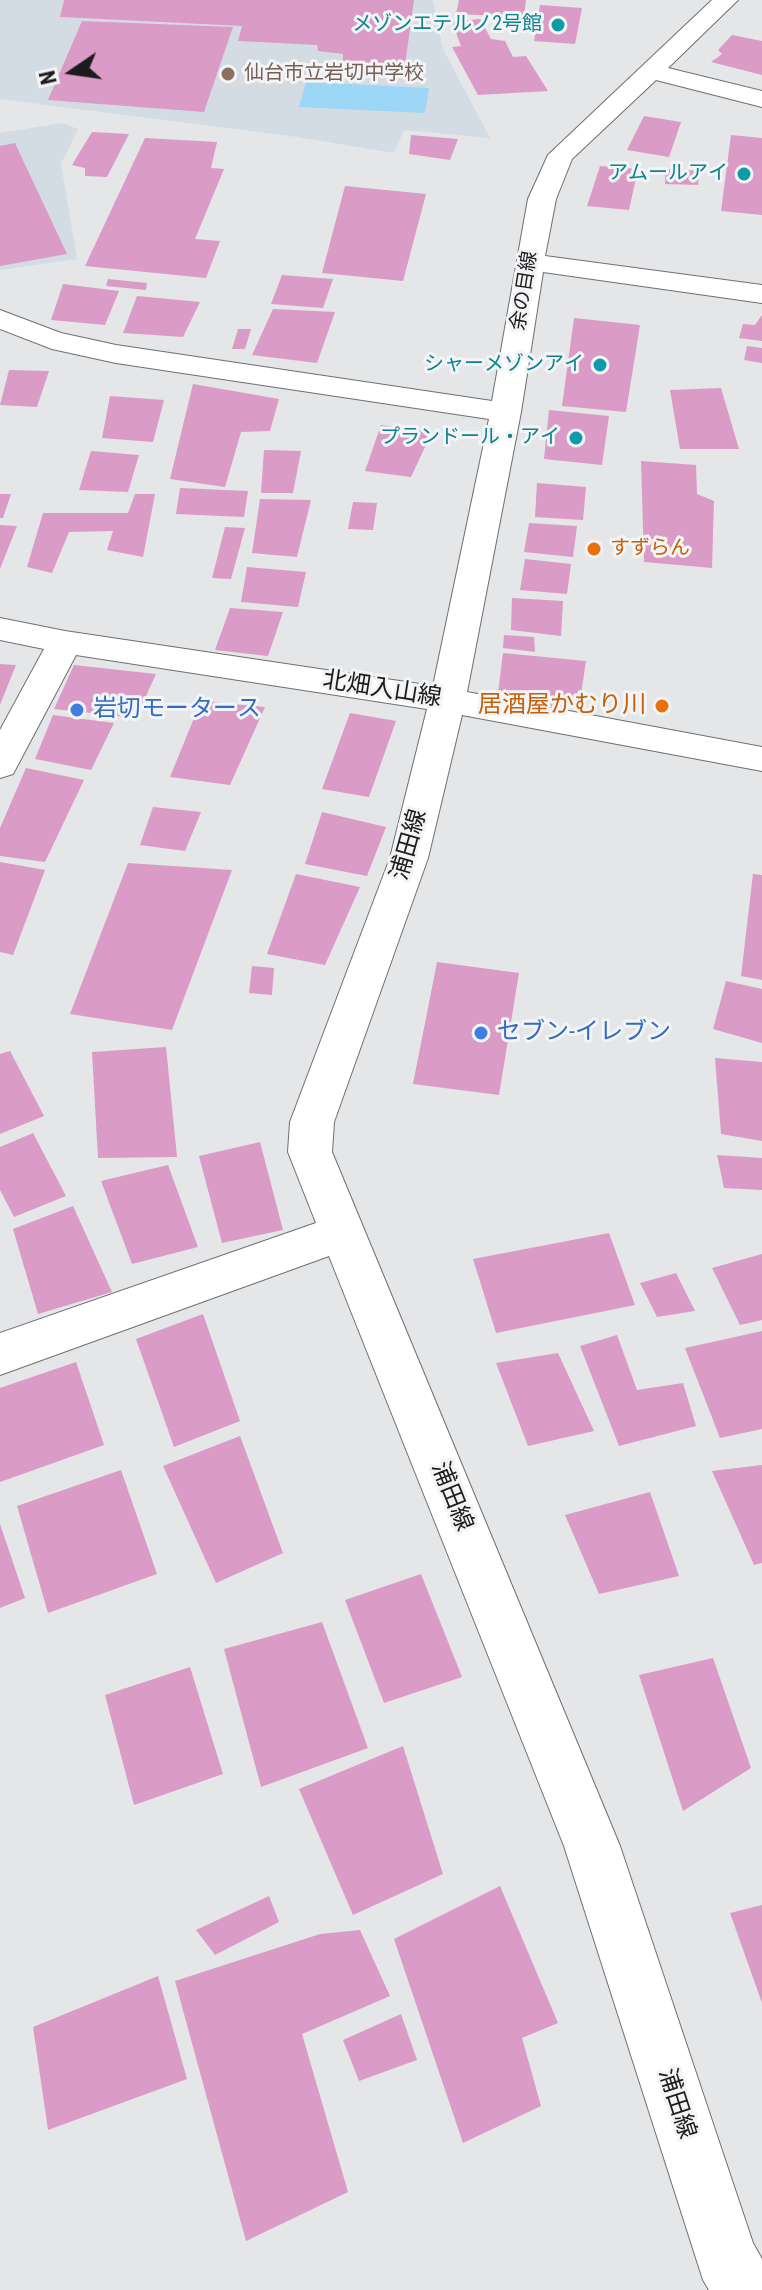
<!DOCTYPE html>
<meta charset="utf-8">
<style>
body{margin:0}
#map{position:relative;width:762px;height:2290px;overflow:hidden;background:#e5e6e8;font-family:"Roboto Condensed",sans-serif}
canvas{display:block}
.north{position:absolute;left:32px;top:32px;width:80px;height:80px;-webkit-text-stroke:6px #f2f4f6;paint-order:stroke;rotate:257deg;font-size:22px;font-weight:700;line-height:32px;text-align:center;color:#1c1c1d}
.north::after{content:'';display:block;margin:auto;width:28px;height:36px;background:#1c1c1d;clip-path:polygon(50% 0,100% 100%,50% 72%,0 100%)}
</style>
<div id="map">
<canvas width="762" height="2290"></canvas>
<div class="north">N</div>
</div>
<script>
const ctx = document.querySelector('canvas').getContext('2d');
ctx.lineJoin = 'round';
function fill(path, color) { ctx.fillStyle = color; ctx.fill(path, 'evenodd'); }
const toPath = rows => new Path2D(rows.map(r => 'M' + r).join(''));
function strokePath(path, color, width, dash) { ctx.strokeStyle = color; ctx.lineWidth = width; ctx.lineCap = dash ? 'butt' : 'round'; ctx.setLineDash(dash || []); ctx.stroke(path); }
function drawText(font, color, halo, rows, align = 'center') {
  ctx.font = font + ' "Roboto Condensed","Noto Sans JP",sans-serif'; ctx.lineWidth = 6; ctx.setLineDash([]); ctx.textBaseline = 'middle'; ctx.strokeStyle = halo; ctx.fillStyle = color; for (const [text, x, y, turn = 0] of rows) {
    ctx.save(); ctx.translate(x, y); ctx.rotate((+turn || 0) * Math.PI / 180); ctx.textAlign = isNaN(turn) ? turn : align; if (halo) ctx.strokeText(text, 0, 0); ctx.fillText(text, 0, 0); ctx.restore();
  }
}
fill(toPath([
 [0,0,433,0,443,49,490,138,404,130,394,153,297,137,0,99],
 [62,123,78,129,61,164,77,259,0,270,0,133]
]), '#d4dce3');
fill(toPath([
 [306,82,429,88,425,113,299,107]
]), '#9dd7f8');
fill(toPath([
 [64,0,414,0,405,65,343,62,343,54,318,51,317,45,238,41,242,26,60,17],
 [459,0,526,0,524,17,456,14],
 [540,5,582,8,575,44,534,41],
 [480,19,491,39,505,41,513,57,526,56,548,91,478,95,452,47,461,46,452,22],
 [82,21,233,27,204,112,48,100],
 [732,35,762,41,762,75,711,62,722,54,718,50],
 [644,116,681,122,669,157,627,150],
 [92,132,129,134,107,177,85,176,85,168,72,165],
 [411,135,458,139,450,160,409,154],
 [731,135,762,138,762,215,721,211],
 [145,138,217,142,211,168,224,169,195,239,220,241,206,278,85,266],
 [15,143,67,254,0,266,0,146],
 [600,166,638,169,629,210,587,206],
 [666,169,700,171,698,185,665,184],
 [345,186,426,194,403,281,322,273],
 [282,275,333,279,323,308,271,304],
 [108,279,147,283,146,290,106,286],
 [63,284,119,291,105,325,51,320],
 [137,296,200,302,183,337,123,333],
 [273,309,335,312,317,363,252,355],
 [762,315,762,341,739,338,743,324,755,325],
 [574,318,640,325,626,412,562,406],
 [238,329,251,329,245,349,232,349],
 [747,346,762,348,762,363,744,360],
 [9,370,49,371,37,407,0,405],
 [193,384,279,399,270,431,241,432,225,487,170,479],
 [721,388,739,449,680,449,670,390],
 [110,396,164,400,153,442,102,438],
 [549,410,609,416,602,465,544,459],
 [381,425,432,432,411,477,365,471],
 [264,450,301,451,293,493,261,493],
 [91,451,139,455,128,492,79,490],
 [641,461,696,465,697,494,714,501,712,568,644,562],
 [537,483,586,487,583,520,535,517],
 [180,488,248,491,244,517,176,514],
 [0,494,11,494,3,518,0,518],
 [135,494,155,494,143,557,107,550,113,531,69,532,52,573,27,567,43,513,128,513],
 [260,499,311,500,297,557,252,553],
 [353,502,377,503,373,530,348,529],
 [529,523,577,526,573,557,524,552],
 [0,525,17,526,0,569],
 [225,527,245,528,231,579,212,578],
 [525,559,571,564,567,594,520,590],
 [247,567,306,572,298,607,241,602],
 [512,598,563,601,561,636,511,630],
 [230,608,283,612,268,656,215,650],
 [504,635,534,637,535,652,503,648],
 [503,653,586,661,579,708,497,701],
 [0,664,16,665,0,705],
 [74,665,156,674,136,718,54,709],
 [201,701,265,707,230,785,170,777],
 [350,713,396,721,369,797,322,789],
 [53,715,114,723,91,770,35,759],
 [26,768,84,780,45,862,0,856,0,828],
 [153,807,201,812,185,851,140,845],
 [322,812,386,827,367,876,305,864],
 [0,862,45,870,13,955,0,952],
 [128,863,232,870,172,1030,70,1014],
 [296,874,360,887,325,965,267,954],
 [753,874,762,875,762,980,741,976],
 [437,962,519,973,499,1095,413,1084],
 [252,966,274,968,272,995,249,993],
 [726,981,762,989,762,1043,713,1029],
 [166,1047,177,1157,98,1158,92,1052],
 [10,1051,44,1116,0,1134,0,1054],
 [715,1058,762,1062,762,1141,721,1134],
 [33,1133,66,1196,14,1217,0,1190,0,1147],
 [260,1142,283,1230,222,1243,199,1156],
 [717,1155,762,1158,762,1190,724,1188],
 [168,1165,198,1247,132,1264,101,1181],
 [73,1206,112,1292,38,1314,13,1229],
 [609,1233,635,1305,496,1333,473,1259],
 [762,1254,762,1320,740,1325,712,1268],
 [676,1273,695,1311,657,1317,640,1283],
 [203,1314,240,1421,174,1447,136,1339],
 [762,1331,762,1429,720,1438,685,1348],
 [617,1335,637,1390,683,1383,696,1426,619,1446,580,1346],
 [558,1353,594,1431,528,1446,496,1363],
 [76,1362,104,1445,0,1482,0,1388],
 [240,1436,283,1553,216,1583,163,1466],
 [762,1465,762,1563,754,1565,712,1471],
 [121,1470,157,1574,48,1613,17,1506],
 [650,1492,679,1576,599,1594,565,1515],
 [0,1524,25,1598,0,1608],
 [421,1574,462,1677,384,1703,345,1600],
 [322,1622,368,1748,261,1787,224,1649],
 [713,1658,751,1768,683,1811,639,1675],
 [190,1667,223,1774,134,1805,105,1695],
 [403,1746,443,1874,353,1915,299,1789],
 [500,1886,558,2023,522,2038,541,2106,463,2143,394,1939],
 [269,1896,279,1922,215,1955,196,1930],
 [762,1905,762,2003,730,1913],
 [360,1930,390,1996,302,2034,348,2192,246,2241,175,1981,320,1934],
 [158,1976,187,2079,48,2130,33,2027],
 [401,2014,417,2060,359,2081,343,2040]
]), '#da9bc7');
const street = toPath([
 [712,0,738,0,668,68,762,91,762,107,656,80,572,159,556,199,545,256,762,285,762,303,543,272,521,412,467,692,762,747,762,771,462,715,428,858,334,1122,332,1152,620,1846,753,2243,762,2259,762,2290,709,2290,703,2280,564,1846,329,1256,0,1375,0,1333,316,1223,288,1152,290,1122,390,858,427,709,76,655,13,774,0,778,0,730,44,649,0,640,0,618,65,631,433,686,489,419,116,363,52,349,0,329,0,310,61,333,116,345,492,401,528,199,548,155,712,0]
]);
strokePath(street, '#6e6f71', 2);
fill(street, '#fff');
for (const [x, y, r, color] of [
 [558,25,8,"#0f9aa8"],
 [228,74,8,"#8d6e63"],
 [744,174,8,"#0f9aa8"],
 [600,365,8,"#0f9aa8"],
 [576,438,8,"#0f9aa8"],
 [594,549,8,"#e8710a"],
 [662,706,8,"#e8710a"],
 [77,710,8,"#3f7fe0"],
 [481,1033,8,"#3f7fe0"]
]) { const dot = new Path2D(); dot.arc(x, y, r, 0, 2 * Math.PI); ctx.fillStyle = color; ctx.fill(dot); strokePath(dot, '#f2f4f6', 3); }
drawText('20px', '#0d838f', '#f2f4f6', [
 ["メゾンエテルノ2号館",542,25],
 ["アムールアイ",728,174],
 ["シャーメゾンアイ",584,365],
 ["プランドール・アイ",560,438]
], 'right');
drawText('20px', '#785e54', '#f2f4f6', [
 ["仙台市立岩切中学校",244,74]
], 'left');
drawText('20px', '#1c1c1d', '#f2f4f6', [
 ["余の目線",525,291,-81]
]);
drawText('20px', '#c56008', '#f2f4f6', [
 ["すずらん",610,549]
], 'left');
drawText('24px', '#1c1c1d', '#f2f4f6', [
 ["北畑入山線",382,690,9],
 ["浦田線",410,845,-74],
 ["浦田線",451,1497,68],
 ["浦田線",676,2104,72]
]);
drawText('24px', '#c56008', '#f2f4f6', [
 ["居酒屋かむり川",646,706]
], 'right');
drawText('24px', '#366cbe', '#f2f4f6', [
 ["岩切モータース",93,710],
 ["セブン-イレブン",497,1033]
], 'left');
</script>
